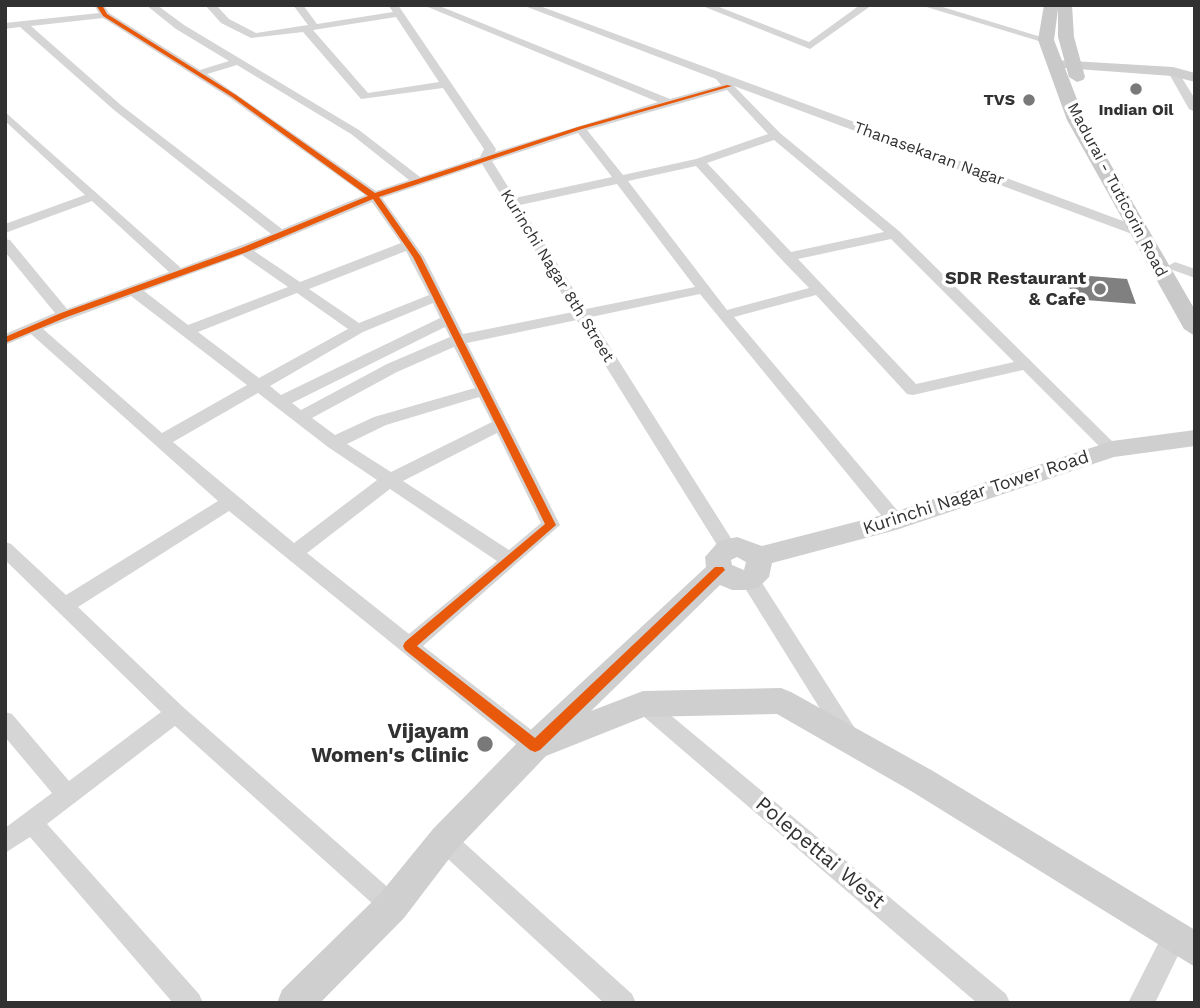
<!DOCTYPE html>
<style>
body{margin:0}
#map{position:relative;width:1200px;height:1008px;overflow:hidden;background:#fff;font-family:"Work Sans",sans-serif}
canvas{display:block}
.frame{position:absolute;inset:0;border:7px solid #313131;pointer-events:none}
</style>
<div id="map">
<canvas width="1200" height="1008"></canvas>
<div class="frame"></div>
</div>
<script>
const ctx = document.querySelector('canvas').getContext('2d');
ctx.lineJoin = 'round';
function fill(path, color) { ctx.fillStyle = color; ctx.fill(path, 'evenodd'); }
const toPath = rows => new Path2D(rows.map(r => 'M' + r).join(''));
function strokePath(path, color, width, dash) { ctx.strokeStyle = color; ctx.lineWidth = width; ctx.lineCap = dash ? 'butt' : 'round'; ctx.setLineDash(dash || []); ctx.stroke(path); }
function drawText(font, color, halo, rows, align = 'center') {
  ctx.font = font + ' "Work Sans",sans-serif'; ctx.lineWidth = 7; ctx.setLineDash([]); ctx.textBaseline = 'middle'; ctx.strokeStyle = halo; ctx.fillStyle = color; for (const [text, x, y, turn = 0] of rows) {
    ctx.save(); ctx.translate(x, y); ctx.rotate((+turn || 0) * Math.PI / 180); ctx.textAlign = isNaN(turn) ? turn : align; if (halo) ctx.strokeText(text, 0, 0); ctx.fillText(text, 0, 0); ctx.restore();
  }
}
fill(toPath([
 [1065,274,1127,279,1136,304,1073,299]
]), '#808080');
fill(toPath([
 [94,5,104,5,109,13,200,70,229,61,176,29,146,5,157,5,184,25,359,130,420,177,480,157,484,149,443,88,361,99,303,32,251,38,221,23,205,5,216,5,229,19,256,33,308,25,293,5,303,5,317,24,393,12,388,5,398,5,496,149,495,152,658,102,423,5,437,5,670,99,721,85,716,79,522,5,537,5,1142,228,1142,234,1132,234,734,86,780,133,899,231,1120,449,1118,453,1106,453,1023,370,913,395,907,394,816,295,734,317,902,516,905,521,902,526,896,528,890,526,700,294,591,317,734,543,737,548,734,553,728,555,722,553,577,320,467,343,560,525,423,646,543,739,546,746,543,753,535,756,527,753,229,511,78,607,183,707,400,898,404,906,400,914,392,918,384,914,175,726,47,824,199,994,203,1003,173,1003,30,837,5,853,5,828,52,793,5,737,5,712,12,714,69,781,161,712,5,560,5,542,11,544,66,595,218,501,31,334,5,345,5,334,55,313,5,252,5,239,10,240,67,309,169,272,92,201,5,233,5,224,85,195,5,121,5,112,181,268,271,234,114,110,20,27,5,29,5,23,99,13,94,5],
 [396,17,439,82,368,93,313,30,396,17],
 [103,18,230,98,365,195,282,229,122,106,31,26,103,18],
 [237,65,351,134,409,180,376,191,207,74,237,65],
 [727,90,768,134,696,159,623,175,587,130,727,90],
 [578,133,612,177,515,198,492,161,578,133],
 [774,140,884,232,791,252,707,163,774,140],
 [482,164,573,312,463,334,424,257,382,198,482,164],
 [696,166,782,260,809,288,727,310,628,181,696,166],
 [617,184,695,287,586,309,520,205,617,184],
 [372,202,401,243,300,282,254,251,372,202],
 [891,239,1014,362,916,384,798,259,891,239],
 [406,251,429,295,359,323,309,289,406,251],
 [242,255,288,287,188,325,144,291,242,255],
 [297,293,348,329,259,378,198,332,297,293],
 [131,296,247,385,162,433,43,329,131,296],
 [433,303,440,318,281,395,270,386,363,332,433,303],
 [445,327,450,337,387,364,301,410,292,403,445,327],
 [454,347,475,388,374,417,335,435,312,418,397,372,454,347],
 [258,393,328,447,377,480,294,543,173,442,258,393],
 [479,397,492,422,391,472,347,444,386,425,479,397],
 [497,433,541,523,509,550,403,481,497,433],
 [390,489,497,561,409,634,307,553,390,489],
 [700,5,714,5,809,42,860,5,872,5,810,49,700,5],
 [920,5,936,5,1051,40,1042,42,920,5],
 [1173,69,1177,70,1195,99,1195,112,1189,109,1168,72,1173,69],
 [1175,262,1195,269,1195,278,1170,269,1168,266,1175,262],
 [750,573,757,575,856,730,860,737,856,744,849,746,842,744,743,585,741,580,743,575,750,573],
 [643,695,650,698,1006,994,1010,1003,977,1003,636,710,633,704,636,698,643,695],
 [444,829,452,832,632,994,636,1003,604,1003,436,848,433,840,436,832,444,829],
 [1174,927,1183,930,1186,939,1155,1003,1128,1003,1165,930,1174,927]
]), '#d5d5d5');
fill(toPath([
 [1055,60,1173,67,1195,73,1195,82,1172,76,1050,67,1050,61,1055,60],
 [1195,430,1195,446,1114,457,896,530,772,563,769,577,759,587,750,590,732,590,720,585,591,711,643,691,781,688,791,692,933,771,1195,930,1195,967,911,791,777,714,644,717,546,756,455,851,404,918,320,1003,277,1003,282,990,380,894,433,829,524,736,706,567,705,557,719,541,737,537,762,546,894,512,1112,441,1195,430],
 [737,557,746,562,744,570,732,565,731,560,737,557]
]), '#cfcfcf');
fill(toPath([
 [1044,5,1072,5,1074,37,1085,77,1083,80,1077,82,1069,77,1058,37,1058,9,1054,40,1085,120,1195,310,1195,336,1184,329,1067,120,1038,40,1044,5]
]), '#c9c9c9');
fill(toPath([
 [96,5,102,5,107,14,236,95,375,193,578,127,727,85,732,86,582,129,379,197,421,257,556,525,417,646,535,738,715,567,723,567,725,570,540,750,535,752,530,750,405,650,403,646,405,642,545,524,413,257,373,199,247,252,67,317,5,343,5,337,61,313,241,248,368,196,232,97,103,16,96,5]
]), '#e8590c');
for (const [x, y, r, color] of [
 [1136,89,7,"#797979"],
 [1029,100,7,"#797979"],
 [1100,289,7,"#797979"],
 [485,744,9,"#797979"]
]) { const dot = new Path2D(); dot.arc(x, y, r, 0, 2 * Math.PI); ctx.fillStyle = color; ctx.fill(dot); strokePath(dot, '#fff', 2.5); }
drawText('bold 16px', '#313131', '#fff', [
 ["TVS",1015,100],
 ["Indian Oil",1136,110,"center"]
], 'right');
drawText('16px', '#313131', '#fff', [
 ["Thanasekaran Nagar",929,154,20],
 ["Madurai - Tuticorin Road",1117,190,62],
 ["Kurinchi Nagar 8th Street",557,276,58]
]);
drawText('bold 18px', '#313131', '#fff', [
 ["SDR Restaurant",1086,279],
 ["& Cafe",1086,300]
], 'right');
drawText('18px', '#313131', '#fff', [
 ["Kurinchi Nagar Tower Road",976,493,-18]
]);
drawText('bold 21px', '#313131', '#fff', [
 ["Vijayam",469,732],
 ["Women's Clinic",469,756]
], 'right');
drawText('21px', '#313131', '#fff', [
 ["Polepettai West",820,853,40]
]);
</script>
